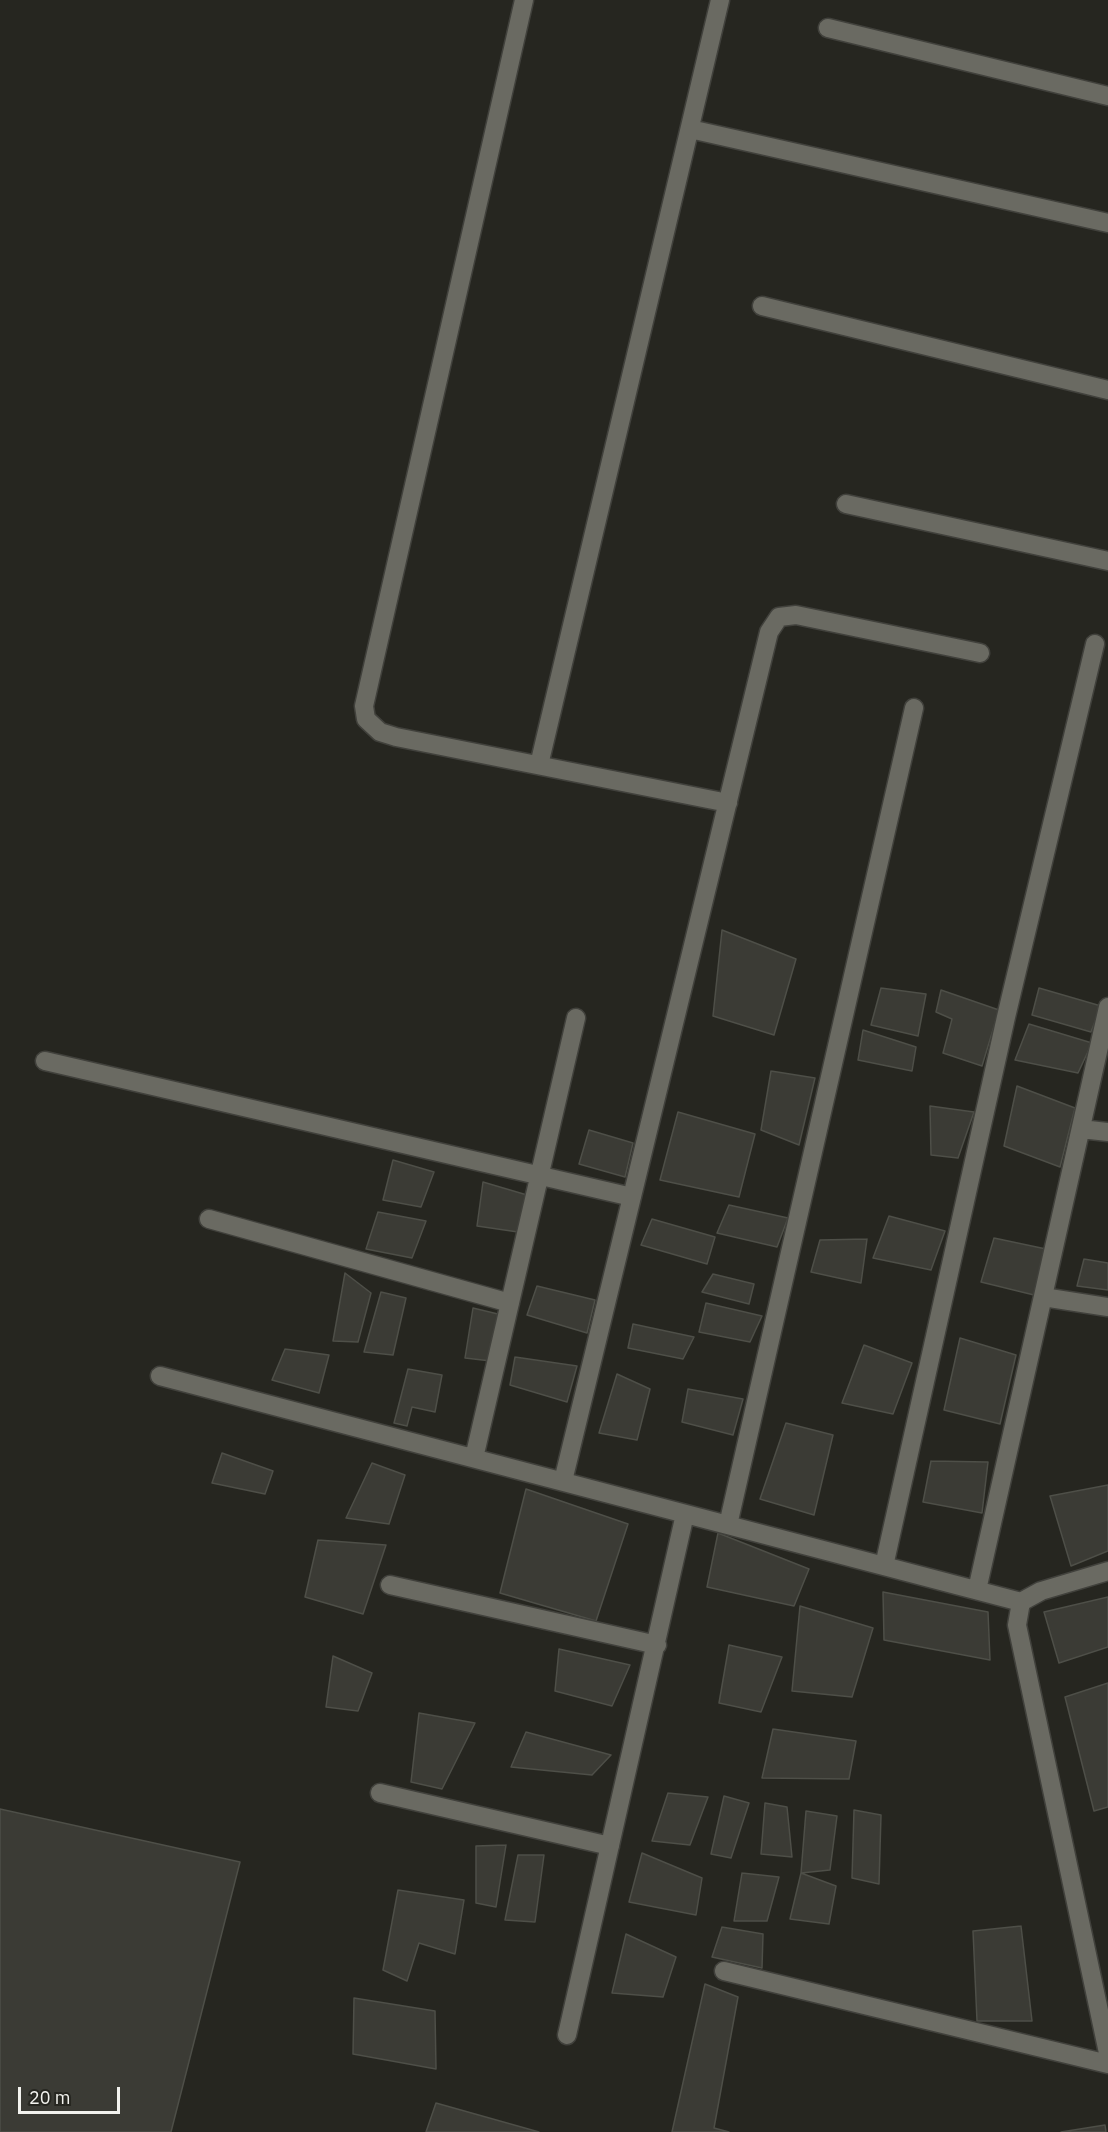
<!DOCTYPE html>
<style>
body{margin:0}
#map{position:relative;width:1108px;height:2132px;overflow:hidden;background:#262620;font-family:"IBM Plex Sans",sans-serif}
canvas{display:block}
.scale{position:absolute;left:18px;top:2087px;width:102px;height:27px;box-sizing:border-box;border:3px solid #f3f3ef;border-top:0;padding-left:8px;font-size:18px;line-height:21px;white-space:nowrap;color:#f3f3ef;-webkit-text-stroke:4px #262620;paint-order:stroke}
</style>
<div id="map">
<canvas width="1108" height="2132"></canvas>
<div class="scale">20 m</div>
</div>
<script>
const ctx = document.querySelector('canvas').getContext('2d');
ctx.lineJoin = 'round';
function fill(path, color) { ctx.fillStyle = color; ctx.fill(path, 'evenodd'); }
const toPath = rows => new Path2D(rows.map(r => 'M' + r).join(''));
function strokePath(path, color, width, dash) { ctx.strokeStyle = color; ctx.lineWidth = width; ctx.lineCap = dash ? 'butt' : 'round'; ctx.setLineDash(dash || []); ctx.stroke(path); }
const building = toPath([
 [722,930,796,959,774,1035,713,1016,722,930],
 [881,988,926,994,918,1036,871,1025,881,988],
 [1039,988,1101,1006,1091,1032,1032,1015,1039,988],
 [941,990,999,1010,982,1066,943,1053,952,1019,936,1012,941,990],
 [1029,1024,1092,1043,1078,1073,1015,1060,1029,1024],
 [863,1030,916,1047,912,1071,858,1060,863,1030],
 [771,1071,815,1078,799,1145,761,1130,771,1071],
 [1017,1086,1075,1108,1060,1167,1004,1146,1017,1086],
 [930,1106,974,1112,958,1158,931,1155,930,1106],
 [678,1112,755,1134,739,1197,660,1180,678,1112],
 [589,1130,633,1143,625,1177,579,1164,589,1130],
 [393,1160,434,1172,421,1207,383,1200,393,1160],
 [483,1182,527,1195,518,1232,477,1226,483,1182],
 [729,1205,788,1218,777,1247,717,1233,729,1205],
 [378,1212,426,1221,412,1258,366,1249,378,1212],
 [889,1216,945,1231,931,1270,873,1258,889,1216],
 [652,1219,715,1237,707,1264,641,1245,652,1219],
 [994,1238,1046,1249,1034,1295,981,1282,994,1238],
 [867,1239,861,1283,811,1272,820,1240,867,1239],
 [1084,1259,1108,1263,1108,1290,1077,1286,1084,1259],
 [345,1273,371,1293,358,1342,333,1341,345,1273],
 [713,1274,754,1284,749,1304,702,1292,713,1274],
 [537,1286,595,1300,587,1333,527,1315,537,1286],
 [381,1292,406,1298,393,1355,364,1352,381,1292],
 [706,1303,762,1316,750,1342,699,1332,706,1303],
 [473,1308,502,1315,491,1361,465,1358,473,1308],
 [633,1324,694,1337,683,1359,628,1348,633,1324],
 [960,1338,1016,1355,1000,1424,944,1410,960,1338],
 [864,1345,912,1363,893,1414,842,1403,864,1345],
 [285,1349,329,1355,319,1393,272,1380,285,1349],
 [515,1357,577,1366,567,1402,510,1385,515,1357],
 [408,1369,442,1375,435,1412,412,1407,407,1426,394,1423,408,1369],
 [617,1374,650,1389,637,1440,599,1433,617,1374],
 [688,1389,743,1399,733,1435,682,1422,688,1389],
 [786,1423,833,1435,814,1515,760,1499,786,1423],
 [222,1453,273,1471,265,1494,212,1483,222,1453],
 [931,1461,988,1462,982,1513,923,1502,931,1461],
 [372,1463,405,1475,389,1524,346,1518,372,1463],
 [1108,1485,1108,1551,1071,1566,1050,1496,1108,1485],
 [526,1489,628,1524,596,1621,500,1593,526,1489],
 [718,1533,809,1569,794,1606,707,1587,718,1533],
 [318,1540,386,1545,363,1614,305,1597,318,1540],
 [883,1592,988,1612,990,1660,884,1640,883,1592],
 [1108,1597,1108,1647,1059,1663,1044,1612,1108,1597],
 [800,1606,873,1628,852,1697,792,1691,800,1606],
 [729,1645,782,1657,761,1712,719,1703,729,1645],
 [559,1649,630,1665,612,1706,555,1691,559,1649],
 [333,1656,372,1673,358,1711,326,1707,333,1656],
 [1108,1683,1108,1807,1094,1811,1065,1697,1108,1683],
 [419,1713,475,1723,442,1789,411,1782,419,1713],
 [773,1729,856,1741,849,1779,762,1778,773,1729],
 [526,1732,611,1755,592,1775,511,1767,526,1732],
 [668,1793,708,1797,690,1845,652,1841,668,1793],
 [724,1796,749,1803,731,1858,711,1854,724,1796],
 [765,1803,787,1807,792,1857,761,1854,765,1803],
 [0,1809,240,1862,171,2132,0,2132,0,1809],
 [854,1810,881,1815,879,1884,852,1878,854,1810],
 [806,1811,837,1816,830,1870,801,1873,806,1811],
 [506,1845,496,1907,476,1903,476,1846,506,1845],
 [642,1853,702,1878,696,1915,629,1902,642,1853],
 [518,1855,544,1855,535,1922,505,1920,518,1855],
 [742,1873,779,1877,767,1921,734,1921,742,1873],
 [801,1873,836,1886,829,1924,790,1919,801,1873],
 [398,1890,464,1900,455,1954,419,1943,407,1981,383,1970,398,1890],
 [1021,1926,1032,2021,977,2021,973,1931,1021,1926],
 [722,1927,763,1934,762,1968,712,1957,722,1927],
 [626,1934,676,1957,663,1997,612,1993,626,1934],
 [705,1984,738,1997,714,2128,729,2132,672,2132,705,1984],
 [354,1998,435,2011,436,2069,353,2054,354,1998],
 [436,2103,539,2132,426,2132,436,2103],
 [1105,2125,1106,2132,1061,2132,1105,2125]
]);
fill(building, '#3b3b35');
strokePath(building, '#4e4f48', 1.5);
const minor = toPath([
 [524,0,364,706,366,719,380,732,396,737,728,803],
 [828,28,1108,96],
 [690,129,1108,223],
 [762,306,1108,390],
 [846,504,1108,561],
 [539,765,720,0],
 [45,1061,632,1197],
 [1081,1129,1108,1132],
 [209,1219,510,1303],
 [1043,1297,1108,1307],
 [160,1376,1021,1602],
 [474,1458,576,1018],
 [563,1481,769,632,779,617,796,615,980,653],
 [728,1525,914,708],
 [884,1566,1006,1017,1095,644],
 [1108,1571,1041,1591,1021,1602,1017,1625,1108,2053],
 [390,1585,657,1645],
 [977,1590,1108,1007],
 [380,1793,610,1846],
 [724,1971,1108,2064],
 [567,2035,685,1514]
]);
strokePath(minor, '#41413c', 21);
strokePath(minor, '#6a6a62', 18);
</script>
